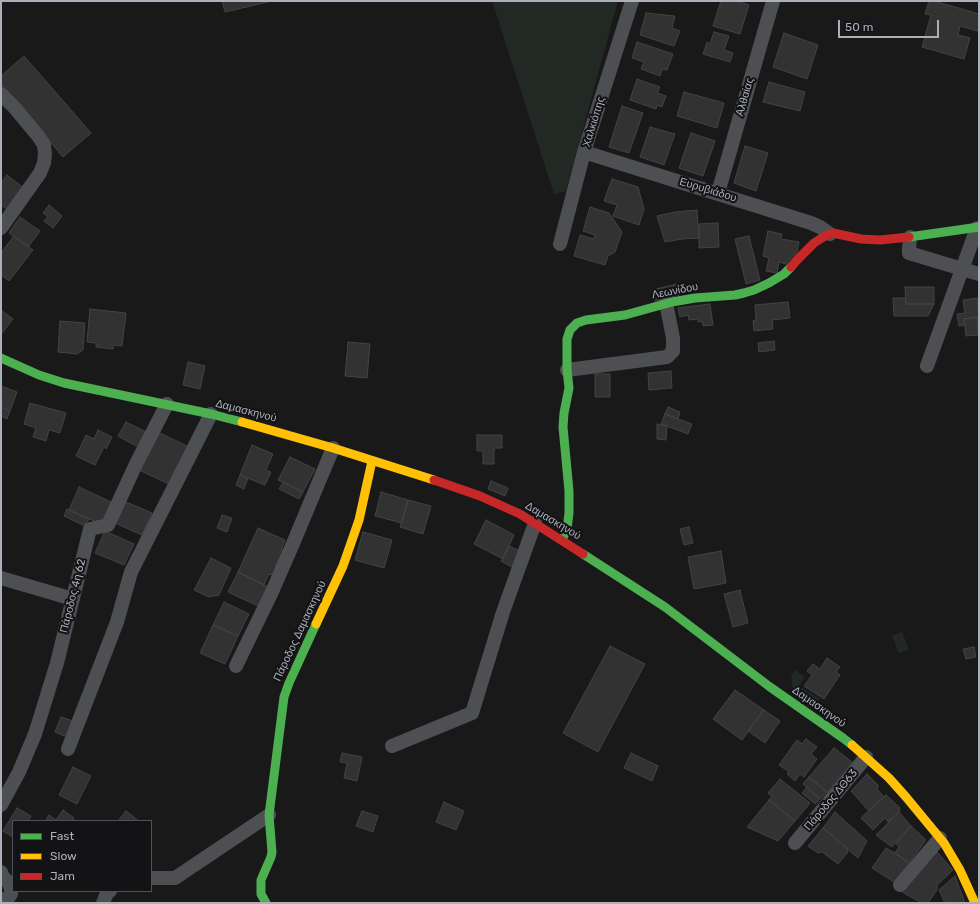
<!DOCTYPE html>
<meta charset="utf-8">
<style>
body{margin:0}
#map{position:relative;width:980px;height:904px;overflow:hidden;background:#191919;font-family:Rubik,sans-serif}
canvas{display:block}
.frame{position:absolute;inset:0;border:2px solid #abb0ba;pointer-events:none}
.legend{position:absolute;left:12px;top:820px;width:140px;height:72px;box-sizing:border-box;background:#131316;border:1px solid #505258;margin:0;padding:5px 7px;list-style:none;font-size:12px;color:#abb0ba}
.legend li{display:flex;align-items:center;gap:8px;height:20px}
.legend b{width:20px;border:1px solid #505258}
.scale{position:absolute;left:838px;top:20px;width:101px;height:18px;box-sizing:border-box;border:2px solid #abb0ba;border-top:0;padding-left:5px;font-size:12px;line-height:14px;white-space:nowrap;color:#abb0ba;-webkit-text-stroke:3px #131316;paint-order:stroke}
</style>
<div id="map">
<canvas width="980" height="904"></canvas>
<div class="frame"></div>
<ul class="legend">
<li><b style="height:5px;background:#4caf50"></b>Fast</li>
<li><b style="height:5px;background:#ffc107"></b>Slow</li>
<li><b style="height:5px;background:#c62828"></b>Jam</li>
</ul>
<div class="scale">50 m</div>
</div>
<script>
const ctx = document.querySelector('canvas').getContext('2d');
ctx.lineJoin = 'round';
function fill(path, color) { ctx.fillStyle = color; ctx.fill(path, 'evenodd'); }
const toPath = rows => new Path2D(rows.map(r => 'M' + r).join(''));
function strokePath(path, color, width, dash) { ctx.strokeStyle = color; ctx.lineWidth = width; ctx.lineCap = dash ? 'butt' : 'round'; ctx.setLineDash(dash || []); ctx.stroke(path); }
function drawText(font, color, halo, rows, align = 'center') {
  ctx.font = font + ' Rubik,sans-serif'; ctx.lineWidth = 4; ctx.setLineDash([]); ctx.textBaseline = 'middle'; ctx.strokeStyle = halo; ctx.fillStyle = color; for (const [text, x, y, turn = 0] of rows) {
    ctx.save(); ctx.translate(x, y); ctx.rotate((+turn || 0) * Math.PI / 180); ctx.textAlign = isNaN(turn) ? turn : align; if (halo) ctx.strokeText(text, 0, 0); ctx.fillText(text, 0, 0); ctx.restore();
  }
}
fill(toPath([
 [492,1,618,1,566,191,554,194],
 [902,632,909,649,899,653,892,636],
 [795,670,805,677,799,686,820,699,816,707,793,692,791,676]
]), '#222823');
const building = toPath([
 [222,1,272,1,225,12,222,1],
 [721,1,736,1,749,5,740,34,713,26,721,1],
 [929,1,934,1,979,14,979,26,978,31,960,26,958,35,970,38,964,59,922,47,931,15,925,14,929,1],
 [646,13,675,16,672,28,680,31,674,46,640,35,646,13],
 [714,32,729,36,724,50,733,53,730,62,703,54,707,42,710,44,714,32],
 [784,33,818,45,807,79,773,67,784,33],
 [637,42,673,54,667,70,662,69,660,76,641,69,644,62,632,58,637,42],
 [24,56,91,133,63,157,1,85,1,76,24,56],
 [637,79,660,87,657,93,666,96,662,107,657,105,656,109,630,100,637,79],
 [769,82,805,92,800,111,763,102,769,82],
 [684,92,724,103,717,128,677,116,684,92],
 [622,106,643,113,629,153,609,147,622,106],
 [650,127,675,134,664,165,640,157,650,127],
 [691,133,715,141,703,176,679,168,691,133],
 [745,146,768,153,756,191,734,183,745,146],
 [7,175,25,189,8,210,1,205,1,183,7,175],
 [612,179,638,187,644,209,639,225,613,216,617,205,604,201,612,179],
 [49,205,62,216,53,228,44,221,48,216,43,213,49,205],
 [590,207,609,213,622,232,615,252,608,256,605,265,574,256,580,235,594,239,595,235,583,231,590,207],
 [697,210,699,238,682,239,665,242,657,216,675,212,697,210],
 [20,217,40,231,28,247,9,233,20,217],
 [718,223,719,247,699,248,699,224,718,223],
 [768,231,782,234,781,239,799,242,797,252,786,264,779,262,777,273,766,271,769,258,763,256,768,231],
 [14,236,33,250,9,281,1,275,1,253,14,236],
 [749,236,760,280,746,284,735,239,749,236],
 [677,284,680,295,655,301,652,290,677,284],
 [905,287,934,287,934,304,906,304,905,287],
 [893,298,906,298,906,304,934,304,928,316,894,316,893,298],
 [977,298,979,317,964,319,965,325,959,326,957,314,965,313,963,300,977,298],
 [788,302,790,318,772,320,773,329,754,331,753,321,756,320,755,305,788,302],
 [710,304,713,325,703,326,702,321,698,322,698,319,689,320,688,315,680,317,678,308,710,304],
 [90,309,126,313,122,346,114,345,113,349,96,347,96,343,87,342,90,309],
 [1,310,13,319,2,333,1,332,1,310],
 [977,317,978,335,966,336,964,319,977,317],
 [60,321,85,323,83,350,77,354,58,352,60,321],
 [774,341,775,350,759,352,758,343,774,341],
 [348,342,370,344,367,378,345,376,348,342],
 [188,362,205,366,200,389,183,385,188,362],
 [671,371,672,388,649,390,648,373,671,371],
 [595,374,610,374,610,397,595,397,595,374],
 [1,386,17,392,10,411,1,407,1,386],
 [30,403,66,413,60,433,49,430,46,441,33,437,36,428,24,424,30,403],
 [1,407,10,411,7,419,1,416,1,407],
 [668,407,680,412,678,419,665,414,668,407],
 [665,414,692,424,688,434,661,424,665,414],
 [126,422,146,432,138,447,118,436,126,422],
 [657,424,667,426,666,440,657,439,657,424],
 [98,430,112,437,106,449,104,447,95,465,76,456,86,435,94,439,98,430],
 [158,432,189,447,171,485,139,470,158,432],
 [477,435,502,435,502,448,494,448,494,464,483,464,483,451,477,451,477,435],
 [252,445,273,454,266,470,271,472,265,485,240,475,252,445],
 [290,457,315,469,303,492,278,480,290,457],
 [240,475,248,478,244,489,236,485,240,475],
 [491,481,508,488,505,496,488,489,491,481],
 [283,482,303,492,299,499,279,489,283,482],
 [79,487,111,502,101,524,69,510,79,487],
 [381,492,408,500,402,523,375,516,381,492],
 [408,500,431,506,423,534,400,527,408,500],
 [124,501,152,513,142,535,115,523,124,501],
 [67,509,89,519,85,526,64,516,67,509],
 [222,515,232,518,227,532,217,528,222,515],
 [486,520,514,535,503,559,474,544,486,520],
 [689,527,693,543,684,545,680,529,689,527],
 [258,528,285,540,282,548,282,551,284,555,281,561,278,560,275,567,277,569,272,575,269,574,264,585,238,572,258,528],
 [105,531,134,544,124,565,95,553,105,531],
 [363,532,392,540,384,568,355,560,363,532],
 [509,546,520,551,512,567,501,561,509,546],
 [721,551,726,583,694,589,688,557,721,551],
 [211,558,231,568,219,595,209,597,194,590,211,558],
 [238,572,268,587,258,606,228,592,238,572],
 [740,590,748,623,733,627,724,594,740,590],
 [224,602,249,614,238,636,213,625,224,602],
 [213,625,238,636,225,664,200,653,213,625],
 [610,646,645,664,598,752,563,733,610,646],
 [974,647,976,657,966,659,963,649,974,647],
 [827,658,840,667,836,672,840,675,824,699,804,686,812,675,807,671,813,664,820,669,827,658],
 [735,690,764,710,742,740,713,719,735,690],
 [764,710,780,721,765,743,748,731,764,710],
 [61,717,73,721,67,737,55,732,61,717],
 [806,739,817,747,811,754,817,759,804,777,800,774,795,781,787,774,789,772,779,765,797,740,802,744,806,739],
 [834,748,852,762,827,792,809,777,834,748],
 [342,753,362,757,357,781,344,778,347,763,340,762,342,753],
 [631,753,658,766,652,781,624,768,631,753],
 [73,767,91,776,77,804,59,795,73,767],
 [867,774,878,785,877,789,884,797,869,811,851,791,867,774],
 [809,777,827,792,820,799,803,784,809,777],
 [780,779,810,803,795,821,769,800,772,796,768,793,780,779],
 [807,787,820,799,815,804,802,793,807,787],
 [886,795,900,808,899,812,888,822,885,818,873,830,861,818,886,795],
 [769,800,795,821,778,841,747,827,769,800],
 [444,802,464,811,456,830,436,822,444,802],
 [17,808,31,816,28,821,13,821,13,837,3,831,17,808],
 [63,810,74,818,72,821,45,821,49,815,56,820,63,810],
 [126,811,139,821,118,821,126,811],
 [362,811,378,816,373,832,356,826,362,811],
 [835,812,867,841,858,858,823,828,835,812],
 [899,812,911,826,892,847,876,835,899,812],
 [911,826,926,840,909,863,895,853,899,847,896,843,911,826],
 [823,828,847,848,848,852,838,864,822,852,818,853,808,846,823,828],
 [886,848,895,853,909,863,894,882,872,868,886,848],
 [937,852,953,870,937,885,937,890,928,903,922,903,902,892,917,872,937,852],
 [955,876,965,903,945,903,939,890,955,876]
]);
fill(building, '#323233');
strokePath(building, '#424345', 1);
strokePath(toPath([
 [1,94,14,107,39,137,44,145,45,154,44,163,40,173,1,228],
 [584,152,811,223,820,227,830,234],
 [718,193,773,1],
 [910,237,909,249,909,253,979,274],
 [560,244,584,152,632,1],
 [927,366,977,228],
 [567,370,667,357,673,351,673,338,666,303],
 [1,578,73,599],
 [236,666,271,594,292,546,333,448],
 [392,746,472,713,473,710,503,612,535,523],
 [68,749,117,622,131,572,211,414],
 [1,805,19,772,35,734,57,663,90,529,108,525,136,464,167,404],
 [795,843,866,757],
 [1,872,3,877,8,882,11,888,11,894,8,898,1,900],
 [151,878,175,878,269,815],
 [900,885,940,838],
 [103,903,107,893,110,891]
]), '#4e4f52', 14);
strokePath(toPath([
 [909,237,979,227],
 [1,358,39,375,64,383,211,414,242,422],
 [562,540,567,529,569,513,569,491,563,427,564,413,569,388,567,370,567,339,570,330,577,323,586,320,625,315,672,302,695,298,735,295,744,293,754,290,769,283,784,274,791,267],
 [583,554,665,607,770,687,843,738,852,745],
 [266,903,261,894,261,880,271,857,272,852,269,815,284,697,289,683,316,624]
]), '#4caf50', 9);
strokePath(toPath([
 [242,422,333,448,434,480],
 [316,624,343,566,359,520,372,461],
 [852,745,889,778,906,797,944,843,960,870,975,903]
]), '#ffc107', 9);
strokePath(toPath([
 [791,267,798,259,814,243,825,236,833,233,861,239,880,240,909,237],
 [434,480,480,496,520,514,583,554]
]), '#c62828', 9);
drawText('11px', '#abb0ba', '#131316', [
 ["Αλθαίας",745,97,-74],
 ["Χαλκιόπης",594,122,-73],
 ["Ευρυβιάδου",708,190,17],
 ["Λεωνίδου",675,291,-11],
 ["Δαμασκηνού",246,411,14],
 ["Δαμασκηνού",553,521,31],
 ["Πάροδος 4η 62",73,596,-76],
 ["Πάροδος Δαμασκηνού",300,631,-65],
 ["Δαμασκηνού",819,707,35],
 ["Πάροδος ΔΘ63",831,800,-50]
]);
</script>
